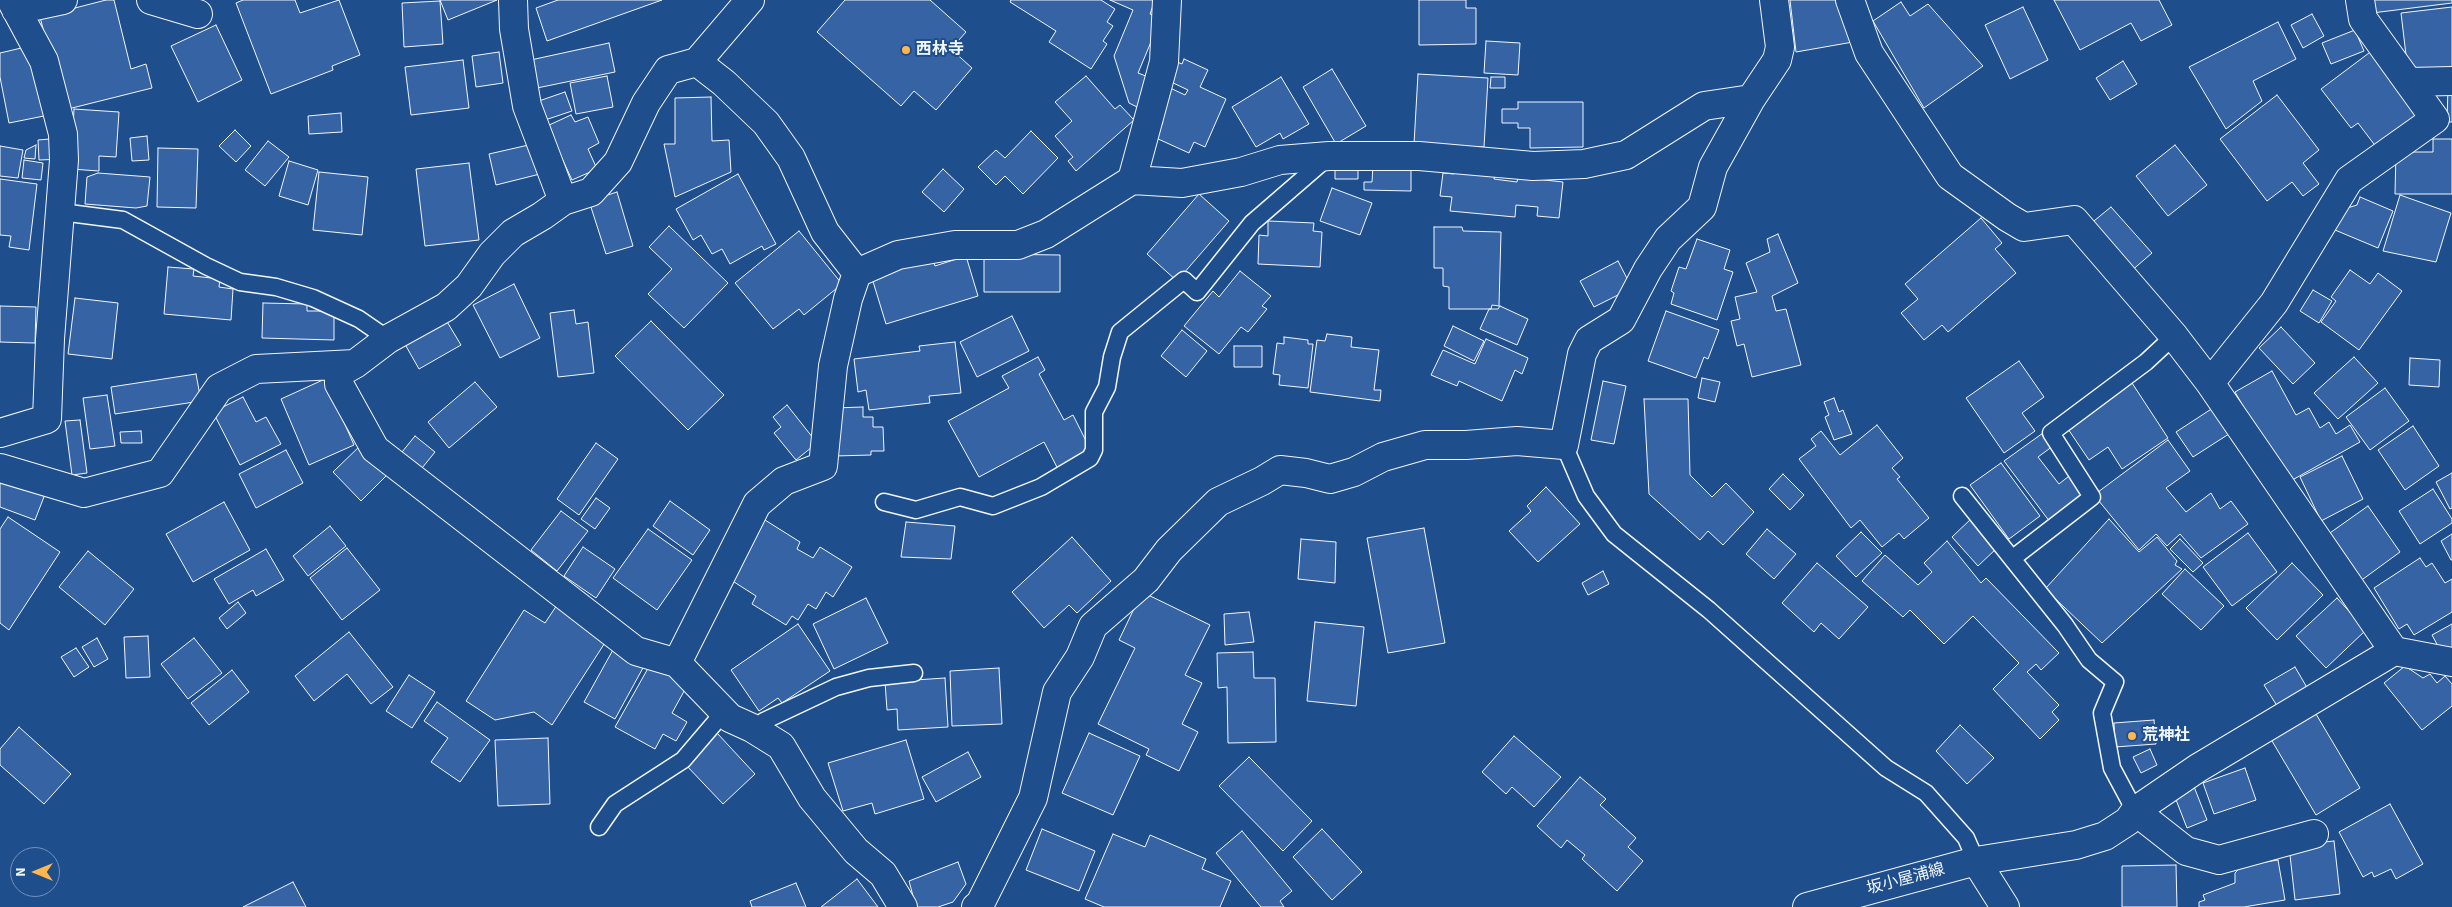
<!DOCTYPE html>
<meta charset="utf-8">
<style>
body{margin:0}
#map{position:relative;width:2452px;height:907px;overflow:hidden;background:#1f4e8c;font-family:"Source Sans 3",sans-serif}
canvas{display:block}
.north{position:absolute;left:10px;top:847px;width:50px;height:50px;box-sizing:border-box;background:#1f4e8c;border:1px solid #7391ba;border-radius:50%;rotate:270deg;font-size:14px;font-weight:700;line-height:20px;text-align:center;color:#f2f6ff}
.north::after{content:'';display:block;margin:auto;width:18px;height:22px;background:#ffb74d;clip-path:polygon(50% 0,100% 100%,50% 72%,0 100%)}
</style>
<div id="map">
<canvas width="2452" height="907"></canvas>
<div class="north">N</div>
</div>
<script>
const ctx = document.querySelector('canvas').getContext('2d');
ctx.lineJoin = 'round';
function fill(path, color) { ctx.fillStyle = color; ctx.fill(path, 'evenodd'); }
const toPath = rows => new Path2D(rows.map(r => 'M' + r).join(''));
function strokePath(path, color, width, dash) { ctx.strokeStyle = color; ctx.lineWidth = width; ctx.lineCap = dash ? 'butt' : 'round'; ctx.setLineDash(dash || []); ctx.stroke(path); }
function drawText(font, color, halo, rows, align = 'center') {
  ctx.font = font + ' "Source Sans 3","Noto Sans JP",sans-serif'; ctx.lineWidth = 4; ctx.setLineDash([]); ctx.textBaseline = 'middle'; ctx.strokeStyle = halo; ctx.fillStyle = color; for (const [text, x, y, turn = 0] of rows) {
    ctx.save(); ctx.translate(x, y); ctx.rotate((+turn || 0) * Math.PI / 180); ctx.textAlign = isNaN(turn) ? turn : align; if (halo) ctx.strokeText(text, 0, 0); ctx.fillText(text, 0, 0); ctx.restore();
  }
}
const building = toPath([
 [106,0,114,0,131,69,146,64,152,88,64,110,40,17,106,0],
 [243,0,295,0,300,13,339,0,360,55,332,66,333,70,271,94,236,3,243,0],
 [440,0,497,0,448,20,440,0],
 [558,0,662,0,547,41,536,8,558,0],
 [845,0,930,0,966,32,951,49,972,68,936,110,914,91,901,106,817,32,845,0],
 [1011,0,1101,0,1115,9,1107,22,1113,26,1103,41,1107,44,1091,69,1049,42,1056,31,1010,2,1011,0],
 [1110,0,1155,0,1150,14,1161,18,1138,73,1151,78,1139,108,1129,103,1114,56,1133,10,1110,0],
 [1419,0,1466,0,1466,8,1476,8,1476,44,1419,45,1419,0],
 [1790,0,1841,0,1853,42,1796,52,1790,0],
 [2054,0,2159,0,2172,25,2141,41,2131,23,2080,50,2054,0],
 [2370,0,2452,0,2452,3,2372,13,2370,0],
 [440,1,443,44,404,47,402,3,440,1],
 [1901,2,1910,16,1928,4,1983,66,1924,108,1873,21,1901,2],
 [2023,7,2048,60,2010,79,1985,25,2023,7],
 [2452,7,2452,75,2409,80,2401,13,2452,7],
 [2312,14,2324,36,2303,48,2291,25,2312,14],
 [2278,22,2296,59,2253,81,2262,101,2226,129,2189,67,2278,22],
 [216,25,242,80,198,102,171,46,216,25],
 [2355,30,2364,51,2331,64,2322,43,2355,30],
 [1486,41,1520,43,1518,75,1484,73,1486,41],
 [609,43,615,72,532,89,526,61,609,43],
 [30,46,44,116,9,123,0,77,0,53,30,46],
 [2373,50,2422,114,2377,148,2358,123,2351,128,2321,89,2373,50],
 [499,52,503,83,476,87,472,56,499,52],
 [1184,59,1208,70,1200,87,1226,99,1205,147,1194,142,1189,153,1156,138,1163,122,1154,118,1168,87,1185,95,1188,90,1167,80,1175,61,1182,64,1184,59],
 [463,60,469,108,411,115,405,67,463,60],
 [2123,61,2137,84,2110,100,2096,78,2123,61],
 [1332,69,1366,126,1336,144,1303,87,1332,69],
 [1418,74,1488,78,1484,147,1414,144,1418,74],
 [607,76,613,107,576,114,570,83,607,76],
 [1086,76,1115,109,1120,105,1134,120,1076,171,1068,161,1073,157,1055,136,1072,121,1055,102,1086,76],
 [1281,77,1309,124,1283,139,1280,133,1256,147,1232,107,1281,77],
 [1491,77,1505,77,1505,88,1490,88,1491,77],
 [2448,86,2452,86,2452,122,2447,122,2448,86],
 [565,92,572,111,542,121,536,102,565,92],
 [2277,95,2319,150,2303,163,2319,184,2303,196,2292,182,2267,201,2220,139,2277,95],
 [711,97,712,141,729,140,731,172,675,197,664,144,675,144,675,98,711,97],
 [1518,102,1583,102,1583,147,1530,148,1530,128,1518,128,1518,123,1502,123,1502,109,1518,109,1518,102],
 [74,109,119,112,116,157,99,156,99,171,71,169,74,109],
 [341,113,342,132,309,134,308,116,341,113],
 [571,115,575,122,588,117,599,143,588,149,597,169,572,180,547,126,571,115],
 [235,130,251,146,236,162,219,146,235,130],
 [1031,131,1058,158,1023,194,1005,176,996,185,978,167,996,150,1005,158,1031,131],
 [147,136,149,160,132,161,130,138,147,136],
 [62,138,63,159,39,160,38,140,62,138],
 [2433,139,2452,139,2452,194,2395,194,2396,152,2433,152,2433,139],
 [268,141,289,157,265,186,245,170,268,141],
 [533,144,540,174,496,185,489,154,533,144],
 [36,145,35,159,24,158,26,150,36,145],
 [2175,145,2207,185,2168,216,2136,176,2175,145],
 [0,146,23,150,18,178,0,176,0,146],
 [158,148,198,149,196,208,157,207,158,148],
 [24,160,43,163,41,180,22,178,24,160],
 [289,161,318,170,308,205,279,196,289,161],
 [469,163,479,240,425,246,416,169,469,163],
 [1373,165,1411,165,1411,191,1364,190,1364,182,1372,182,1373,165],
 [1335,167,1358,167,1358,179,1335,179,1335,167],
 [943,169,964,189,944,212,922,192,943,169],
 [1455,170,1495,174,1494,179,1517,182,1518,177,1563,182,1559,218,1537,216,1538,207,1516,205,1515,217,1450,211,1452,197,1440,196,1443,173,1454,174,1455,170],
 [319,172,368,177,362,235,313,230,319,172],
 [98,173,150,177,147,206,136,208,85,204,87,177,98,173],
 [738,174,776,244,764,250,762,246,730,264,722,249,712,254,701,235,693,240,676,209,738,174],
 [0,179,37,184,29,250,9,247,11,236,0,235,0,179],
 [1332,188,1372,203,1360,235,1320,221,1332,188],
 [617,192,633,246,606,254,589,201,617,192],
 [1199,194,1229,221,1177,281,1147,254,1199,194],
 [2400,195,2451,213,2436,262,2383,251,2400,195],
 [2360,197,2393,211,2378,248,2335,230,2344,209,2357,205,2360,197],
 [2111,207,2152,253,2130,272,2089,225,2111,207],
 [1981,218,2002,243,1995,249,2016,273,1948,332,1942,325,1924,340,1901,313,1918,299,1905,284,1981,218],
 [1268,221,1314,223,1313,231,1322,232,1320,267,1258,264,1259,235,1268,236,1268,221],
 [669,226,728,283,684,328,648,294,672,269,649,247,669,226],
 [1434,227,1462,227,1463,231,1501,232,1499,306,1492,305,1491,309,1449,309,1449,287,1443,286,1443,268,1434,268,1434,227],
 [799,231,842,284,804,315,799,309,773,329,735,283,799,231],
 [1778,234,1798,283,1772,296,1776,311,1786,309,1801,365,1752,377,1744,344,1737,346,1731,321,1740,319,1735,297,1757,292,1746,263,1770,252,1767,239,1778,234],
 [1697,239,1730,250,1724,269,1733,272,1717,320,1671,304,1674,293,1671,291,1679,267,1686,269,1697,239],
 [984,254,1060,255,1060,292,984,292,984,254],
 [932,256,935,266,966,256,978,296,886,324,871,275,932,256],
 [1618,261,1632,288,1594,307,1580,281,1618,261],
 [168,267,194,269,193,276,220,279,219,287,233,289,231,320,164,314,168,267],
 [2350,270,2370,284,2378,273,2402,291,2359,350,2321,322,2336,301,2331,297,2350,270],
 [1240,271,1271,296,1262,306,1267,309,1248,332,1241,327,1219,354,1184,326,1213,291,1219,297,1240,271],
 [514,284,540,338,500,358,473,305,514,284],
 [2313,290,2332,301,2319,323,2300,311,2313,290],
 [75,298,118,303,112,359,68,354,75,298],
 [263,303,307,304,307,311,334,311,334,340,262,338,263,303],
 [0,306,36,307,35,343,0,342,0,306],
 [1500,306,1528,319,1517,345,1480,329,1489,309,1498,309,1500,306],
 [574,310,576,324,588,322,594,373,558,377,550,313,574,310],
 [1666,311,1719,330,1708,359,1704,357,1696,378,1648,361,1666,311],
 [443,315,461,345,419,369,402,339,443,315],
 [1012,316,1029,351,977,377,960,342,1012,316],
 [651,321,724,395,688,430,615,356,651,321],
 [1453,326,1484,341,1474,361,1444,346,1453,326],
 [2281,327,2315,363,2293,384,2259,348,2281,327],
 [1182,330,1207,351,1186,377,1161,356,1182,330],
 [1327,334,1352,337,1351,347,1379,350,1374,390,1381,390,1380,401,1310,392,1317,340,1325,341,1327,334],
 [1284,337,1308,340,1308,344,1313,344,1308,388,1279,385,1280,375,1273,374,1277,343,1284,344,1284,337],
 [1486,339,1528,358,1522,374,1515,370,1502,401,1459,381,1457,386,1431,375,1443,350,1475,364,1486,339],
 [955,342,961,393,929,396,930,403,869,410,866,390,858,392,854,359,920,351,919,346,955,342],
 [1234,346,1262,346,1262,367,1234,367,1234,346],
 [1038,357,1045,370,1039,374,1064,420,1073,415,1092,453,1060,473,1044,442,979,477,948,421,1009,388,1002,376,1038,357],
 [2354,357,2378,383,2338,419,2314,393,2354,357],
 [2410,358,2440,360,2439,387,2409,385,2410,358],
 [2019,361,2044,397,2022,413,2035,431,2004,453,1966,398,2019,361],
 [2272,371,2296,415,2309,408,2320,428,2329,422,2336,434,2350,425,2360,442,2287,483,2235,392,2272,371],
 [196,374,201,401,115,414,111,387,196,374],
 [1702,378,1720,382,1715,402,1698,398,1702,378],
 [325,379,354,445,309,465,281,399,325,379],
 [1603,381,1626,386,1614,444,1591,440,1603,381],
 [475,382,497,407,449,448,428,422,475,382],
 [2132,383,2168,438,2122,469,2108,447,2089,460,2066,426,2132,383],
 [2385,388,2409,421,2370,450,2346,417,2385,388],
 [107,395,115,446,90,449,83,398,107,395],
 [243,397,256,422,266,417,281,444,240,465,213,412,243,397],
 [1834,398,1839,412,1843,410,1852,434,1834,440,1825,417,1829,415,1824,402,1834,398],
 [1644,399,1688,399,1690,475,1712,497,1726,483,1754,512,1723,545,1708,531,1700,540,1649,494,1644,399],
 [787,405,817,443,796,460,774,433,781,427,773,417,787,405],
 [2216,406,2232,432,2193,457,2176,432,2216,406],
 [863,407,863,417,873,417,873,427,883,427,884,451,871,451,871,455,834,456,834,408,863,407],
 [80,420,87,473,72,475,65,421,80,420],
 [1877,425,1903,458,1892,468,1900,477,1897,479,1929,518,1904,539,1899,533,1882,547,1860,520,1851,528,1799,459,1816,446,1811,439,1821,431,1840,455,1877,425],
 [2413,426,2439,466,2405,490,2378,450,2413,426],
 [141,431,142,443,121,443,120,432,141,431],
 [2043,433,2053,446,2038,457,2059,484,2069,476,2085,496,2050,522,2004,461,2043,433],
 [415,436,435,452,418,473,398,457,415,436],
 [2168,440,2190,471,2166,488,2186,512,2211,493,2220,509,2231,501,2248,524,2201,558,2180,534,2167,546,2156,534,2139,550,2094,495,2168,440],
 [596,443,618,459,579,515,557,499,596,443],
 [362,444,389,473,361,501,333,472,362,444],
 [286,450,303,483,256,508,239,474,286,450],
 [2342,456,2363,499,2321,521,2300,477,2342,456],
 [2001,463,2040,516,2009,539,1970,485,2001,463],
 [2452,473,2452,508,2450,509,2436,482,2452,473],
 [1783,474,1804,495,1790,510,1769,489,1783,474],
 [0,479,47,489,35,520,0,507,0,479],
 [1546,487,1580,524,1538,562,1509,531,1531,511,1527,506,1546,487],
 [2433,489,2452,519,2452,523,2420,544,2399,511,2433,489],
 [596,498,610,508,595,529,581,519,596,498],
 [670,501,710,530,693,555,653,526,670,501],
 [224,502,250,550,193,582,166,534,224,502],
 [2368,506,2400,552,2359,582,2327,535,2368,506],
 [561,511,588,531,557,571,531,550,561,511],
 [8,517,60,552,9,630,0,623,0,529,8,517],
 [1972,518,1998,547,1978,566,1952,537,1972,518],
 [2109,519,2139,552,2157,537,2177,561,2175,565,2182,569,2102,643,2045,589,2109,519],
 [765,520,800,542,797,549,813,558,820,547,852,567,833,597,826,592,816,609,808,604,798,620,792,616,786,625,752,604,756,596,731,580,765,520],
 [906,522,955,526,951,559,901,557,906,522],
 [330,526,346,546,308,576,293,556,330,526],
 [1424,528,1445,643,1388,653,1367,538,1424,528],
 [648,529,692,560,657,610,613,578,648,529],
 [1767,529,1796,554,1774,579,1746,554,1767,529],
 [1861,532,1882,553,1856,577,1836,556,1861,532],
 [2248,533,2277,572,2232,606,2203,567,2248,533],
 [2452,534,2452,560,2451,560,2441,541,2452,534],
 [1072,537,1111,581,1077,613,1069,605,1044,628,1012,592,1072,537],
 [1301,539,1336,542,1335,583,1298,579,1301,539],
 [2180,539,2203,563,2193,572,2170,549,2180,539],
 [1947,541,1981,583,1986,578,2059,653,2041,670,2036,664,2027,672,2059,705,2052,712,2059,720,2040,739,1993,689,2019,663,1973,616,1944,644,1910,610,1903,617,1862,581,1885,555,1918,585,1932,572,1924,563,1947,541],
 [583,547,615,569,596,598,564,576,583,547],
 [347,548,380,590,342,620,310,578,347,548],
 [266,549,284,580,256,596,253,590,229,604,214,579,266,549],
 [88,551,134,589,105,625,59,587,88,551],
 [2420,558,2426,567,2432,563,2445,583,2452,579,2452,612,2414,635,2407,624,2399,629,2374,588,2420,558],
 [1817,563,1868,607,1839,639,1821,623,1814,632,1782,603,1817,563],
 [2292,563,2323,595,2277,640,2246,608,2292,563],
 [2185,569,2224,606,2201,630,2162,594,2185,569],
 [1603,571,1609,584,1588,595,1582,583,1603,571],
 [1142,592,1210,625,1185,675,1202,683,1182,724,1198,732,1179,771,1146,755,1149,749,1098,724,1135,648,1119,640,1142,592],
 [866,598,888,643,834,669,813,624,866,598],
 [2337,598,2366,630,2326,668,2296,636,2337,598],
 [238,602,246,613,227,629,219,618,238,602],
 [557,605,608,638,552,725,534,712,495,720,466,701,524,610,545,623,557,605],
 [1249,612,1254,642,1225,645,1224,614,1249,612],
 [1315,622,1364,627,1356,706,1307,701,1315,622],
 [798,624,830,671,782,703,778,698,759,711,731,670,798,624],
 [2452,624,2452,657,2446,661,2432,635,2452,624],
 [349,632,393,687,371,704,347,674,314,701,295,676,349,632],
 [148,636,150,677,126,678,124,637,148,636],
 [97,638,108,659,94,667,82,647,97,638],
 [194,638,222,673,188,699,161,664,194,638],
 [76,648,89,667,74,677,61,657,76,648],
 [614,648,644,666,615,719,584,702,614,648],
 [1253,652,1254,678,1275,678,1276,742,1228,743,1227,687,1218,688,1217,653,1253,652],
 [651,663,688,684,672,713,687,722,676,741,663,734,655,749,615,727,651,663],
 [2405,666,2423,678,2430,674,2437,683,2445,676,2452,684,2452,706,2422,730,2384,683,2405,666],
 [2295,667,2309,691,2279,709,2264,685,2295,667],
 [999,668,1002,724,952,726,950,671,999,668],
 [232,670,249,692,209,725,191,703,232,670],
 [409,675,435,692,412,728,386,711,409,675],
 [945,678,948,727,898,730,897,709,887,710,885,682,945,678],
 [437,702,490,740,460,782,431,762,448,738,424,721,437,702],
 [2313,709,2360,788,2316,815,2269,736,2313,709],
 [2154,720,2156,744,2115,747,2114,723,2154,720],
 [1960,725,1994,758,1967,784,1936,751,1960,725],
 [19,727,71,774,44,804,0,765,0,749,19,727],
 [717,733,755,774,723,804,685,764,717,733],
 [1089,733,1140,756,1113,815,1062,793,1089,733],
 [1514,736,1561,777,1534,807,1512,787,1506,794,1482,772,1514,736],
 [548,738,550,804,498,806,495,740,548,738],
 [906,740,924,799,875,814,872,803,843,811,828,763,906,740],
 [2150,749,2157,765,2141,773,2133,757,2150,749],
 [968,752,981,777,936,802,922,777,968,752],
 [1249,757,1312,821,1283,851,1219,786,1249,757],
 [2245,768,2256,800,2214,814,2203,783,2245,768],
 [1580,777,1606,799,1600,805,1636,838,1628,847,1643,861,1617,891,1582,859,1585,855,1567,840,1561,848,1537,826,1580,777],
 [2193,784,2207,820,2187,828,2173,792,2193,784],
 [2390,804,2423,864,2396,879,2391,869,2374,877,2372,872,2363,877,2339,832,2390,804],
 [1042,829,1095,851,1079,891,1026,870,1042,829],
 [1322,829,1362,872,1332,900,1293,857,1322,829],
 [1242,831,1292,891,1280,901,1284,907,1261,907,1216,853,1242,831],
 [1113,834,1145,847,1150,835,1206,859,1202,869,1231,881,1220,907,1104,907,1085,899,1113,834],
 [2334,841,2340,894,2295,900,2289,846,2334,841],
 [2278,860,2285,900,2244,907,2199,907,2199,902,2205,900,2203,895,2235,883,2235,873,2242,866,2278,860],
 [958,862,966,884,953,902,938,907,916,907,909,881,958,862],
 [2176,865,2177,907,2122,907,2122,866,2176,865],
 [857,879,878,907,821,907,857,879],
 [293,882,306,907,243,907,293,882],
 [796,883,806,907,752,907,750,901,796,883]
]);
fill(building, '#3563a3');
strokePath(building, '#f2f6ff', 1);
const service = toPath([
 [61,212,123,220,206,266,240,282,276,287,313,298,359,319,388,339],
 [1564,445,1586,496,1614,534,1709,610,1886,768,1926,793,1966,838,1976,861],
 [1962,496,2065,625,2089,660,2115,682,2102,713,2112,768,2135,811],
 [884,502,916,510,960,497,993,506,1041,487,1090,458,1094,450,1094,412,1107,387,1112,357,1120,332,1184,280,1197,292,1252,223,1327,158],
 [2013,558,2092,497,2051,433,2146,362,2174,336],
 [757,731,764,721,836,687,869,678,914,673],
 [599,827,615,804,683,760,724,712]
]);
const minor = toPath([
 [151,0,198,14],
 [513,0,514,29,527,106,563,201],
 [750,0,697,62,668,70,646,103,618,162,591,192,563,201,542,216,513,233,492,254,469,286,446,307,388,339,355,364,339,373,339,384,375,449,636,651,677,663,730,718,752,728,781,746,812,798,856,851,883,874,903,907],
 [1167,0,1164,62,1132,180,1182,183,1241,172,1280,160,1329,156,1419,156,1533,166,1584,164,1626,155,1704,106,1751,99],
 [1850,0,1869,53,1950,176,2007,217,2024,227,2074,220,2174,336,2210,383,2394,651],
 [16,10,63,0],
 [697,62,724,83,766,123,791,158,825,232,857,273],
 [2409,82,2452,81],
 [2210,383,2274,303,2349,180,2435,119,2363,19,2360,0],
 [0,433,47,419,50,339,64,160,63,134,44,61,11,0],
 [0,468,84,493,160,473,219,388,256,369,355,364],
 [677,663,757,504,784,481,823,466,833,366,848,299,857,273,898,255,955,245,1018,245,1046,234,1132,180],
 [2135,811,2186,851,2219,860,2314,834],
 [976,907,980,904,1033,798,1057,692,1080,657,1093,626,1146,580,1169,550,1218,502,1262,481,1280,470,1306,473,1330,479,1354,472,1383,457,1425,445,1466,445,1517,441,1564,445,1582,354,1589,340,1621,320,1648,269,1668,239,1702,207,1713,167,1751,99,1777,60,1780,47,1774,0],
 [2005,907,1976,861,2076,845,2105,836,2128,821,2135,811,2198,768,2394,651,2452,662]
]);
const secondary = toPath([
 [1807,907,1976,861]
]);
strokePath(service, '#f2f6ff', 19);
strokePath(minor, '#f2f6ff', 30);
strokePath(secondary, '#f2f6ff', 30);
strokePath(service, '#1f4e8c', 16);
strokePath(minor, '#1f4e8c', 28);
strokePath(secondary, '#1f4e8c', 28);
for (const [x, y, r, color] of [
 [906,50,5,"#ffb74d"],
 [2132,736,5,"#ffb74d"]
]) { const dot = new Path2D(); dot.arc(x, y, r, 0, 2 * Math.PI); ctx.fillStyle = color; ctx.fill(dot); strokePath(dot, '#1f4e8c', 2); }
drawText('bold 16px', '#f2f6ff', '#1f4e8c', [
 ["西林寺",916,50],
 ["荒神社",2142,736]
], 'left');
drawText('16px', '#f2f6ff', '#1f4e8c', [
 ["坂小屋浦線",1906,880,-15]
]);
</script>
